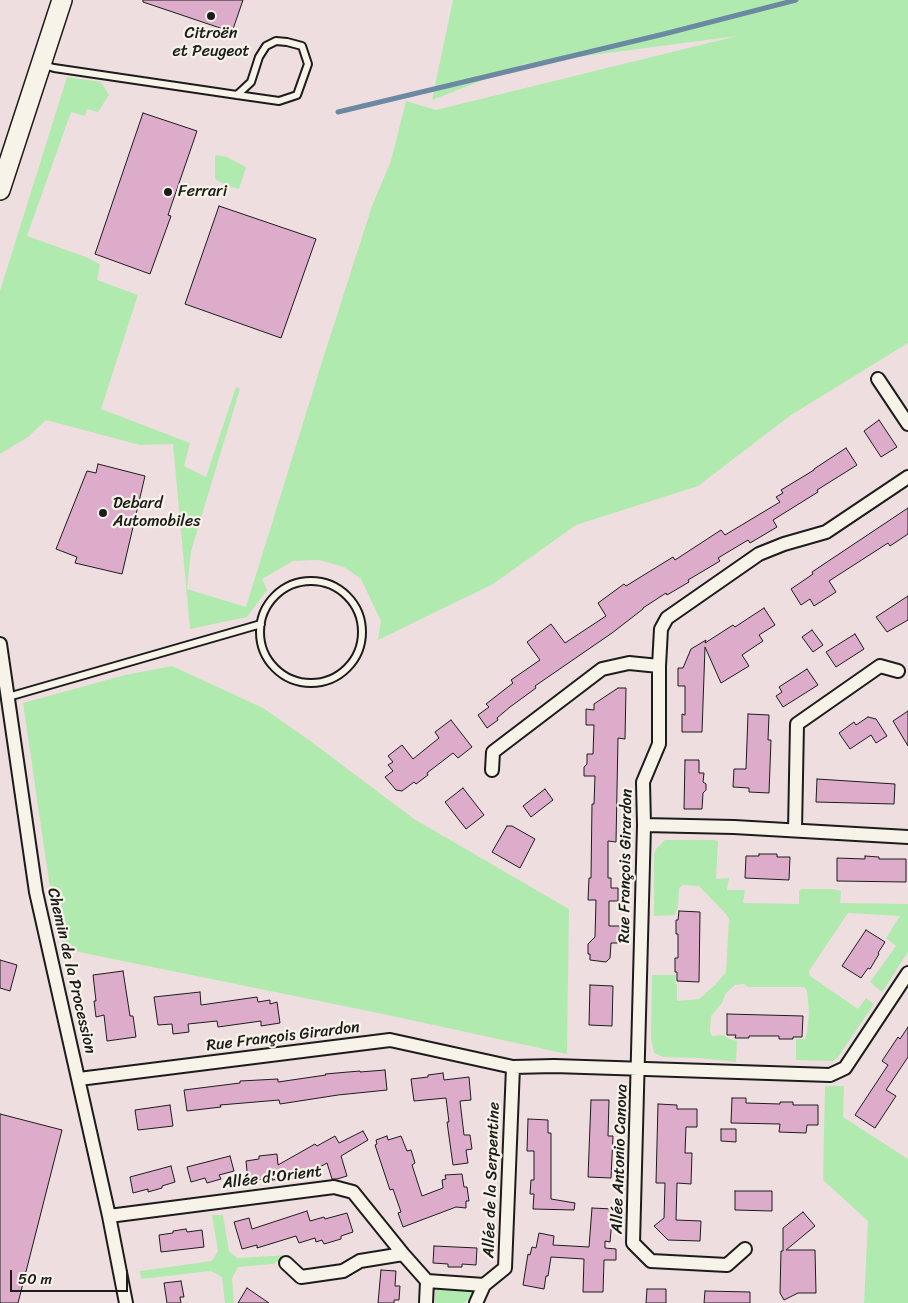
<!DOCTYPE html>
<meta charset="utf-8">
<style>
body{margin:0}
#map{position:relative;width:908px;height:1303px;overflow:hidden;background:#efdedf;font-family:Sriracha,sans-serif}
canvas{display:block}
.scale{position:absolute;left:10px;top:1270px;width:118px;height:22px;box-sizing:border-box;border:2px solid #1c1c1c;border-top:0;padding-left:6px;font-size:15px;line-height:18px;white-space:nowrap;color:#1c1c1c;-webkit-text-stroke:4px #f7f3e8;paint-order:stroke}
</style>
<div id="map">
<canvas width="908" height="1303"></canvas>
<div class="scale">50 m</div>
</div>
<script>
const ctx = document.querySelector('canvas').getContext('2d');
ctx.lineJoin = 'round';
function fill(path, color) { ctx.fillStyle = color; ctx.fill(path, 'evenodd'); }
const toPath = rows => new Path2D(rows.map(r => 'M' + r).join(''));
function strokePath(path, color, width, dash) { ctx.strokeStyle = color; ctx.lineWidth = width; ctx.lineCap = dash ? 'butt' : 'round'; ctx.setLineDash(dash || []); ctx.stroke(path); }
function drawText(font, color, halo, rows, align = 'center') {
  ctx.font = font + ' Sriracha,sans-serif'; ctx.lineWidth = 4.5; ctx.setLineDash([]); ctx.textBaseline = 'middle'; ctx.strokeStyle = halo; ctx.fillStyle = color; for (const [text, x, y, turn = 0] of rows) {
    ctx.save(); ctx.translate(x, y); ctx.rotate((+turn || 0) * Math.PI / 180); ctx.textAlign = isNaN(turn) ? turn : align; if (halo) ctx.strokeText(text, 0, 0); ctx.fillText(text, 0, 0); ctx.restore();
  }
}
fill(toPath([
 [453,0,908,0,908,343,791,415,698,486,576,525,493,584,378,640,381,621,361,579,344,567,319,560,293,561,262,579,267,590,247,617,190,629,173,444,140,445,46,420,28,437,0,454,0,291,67,77,101,82,109,95,98,112,87,109,85,116,71,112,27,236,86,257,100,264,97,280,138,295,101,409,190,443,184,466,206,477,236,387,240,389,191,551,187,589,246,607,321,365,372,206,391,161,406,101,436,110,737,36,524,64,432,100],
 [216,155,227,157,246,167,239,189,227,186,215,179,215,157],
 [172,666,263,708,309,740,414,819,569,909,567,1054,383,1014,64,949,53,909,23,703,125,675],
 [665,840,714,840,718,841,716,879,729,878,727,890,745,890,743,903,799,904,799,891,802,889,833,889,841,891,840,903,908,904,908,952,882,992,870,982,896,946,886,938,900,916,848,913,809,971,810,976,858,1009,866,998,874,1004,838,1057,833,1061,796,1060,796,1039,805,1039,807,1032,809,1013,807,991,804,987,748,987,744,984,735,985,726,993,722,1003,711,1016,710,1032,712,1036,724,1035,727,1038,737,1041,736,1062,699,1058,663,1057,654,1053,651,1038,652,975,676,975,675,983,677,984,677,1001,699,999,715,985,726,972,729,919,725,913,699,886,683,885,679,888,678,906,675,915,654,916,654,855,656,849],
 [825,1086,844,1086,843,1117,908,1159,908,1303,864,1303,868,1221,823,1180],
 [212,1215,223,1215,229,1251,237,1258,289,1255,273,1264,238,1267,232,1278,234,1303,225,1303,222,1277,211,1271,141,1279,140,1271,212,1261,218,1251],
 [436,1289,473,1291,474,1293,474,1295,464,1303,435,1303,435,1292]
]), '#b1eaaf');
strokePath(toPath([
 [338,112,664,34,796,0]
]), '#6b89a2', 5);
const building = toPath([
 [143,0,243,0,232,32,143,2,143,0],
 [143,113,197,131,168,215,171,216,150,274,95,254,143,113],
 [219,206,316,239,281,338,185,304,219,206],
 [879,420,897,447,881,457,864,431,879,420],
 [846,448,857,465,817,490,818,492,773,520,777,527,750,543,748,540,718,558,720,561,688,580,689,582,667,595,666,593,643,608,643,609,612,633,535,686,536,688,510,707,497,718,498,720,487,728,478,715,489,707,486,704,513,683,511,680,540,660,527,642,551,624,565,643,606,616,598,603,624,584,626,586,673,557,675,560,721,530,725,535,780,502,776,497,783,493,781,490,814,470,814,469,846,448],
 [98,464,145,476,122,574,75,563,77,557,56,549,87,471,96,473,98,464],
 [908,508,908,534,890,546,888,543,829,581,836,592,814,606,810,599,801,605,791,589,813,574,812,572,908,508],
 [908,596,908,620,887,632,876,617,908,596],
 [764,608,775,625,759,635,763,641,742,655,749,666,721,683,705,647,702,732,682,732,682,714,685,715,685,686,678,686,678,668,683,668,691,649,706,640,705,643,733,625,735,627,764,608],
 [812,630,823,645,813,652,802,637,812,630],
 [855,634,864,649,836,667,826,652,855,634],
 [807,669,818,685,783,707,776,696,782,692,779,687,807,669],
 [618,688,626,688,625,739,618,738,616,842,608,841,608,878,611,878,611,888,618,888,618,901,609,901,609,926,620,926,619,943,611,943,610,958,606,962,590,960,590,954,588,954,588,944,595,937,596,900,588,900,589,878,591,878,592,804,594,804,595,776,584,776,584,767,587,764,587,754,593,754,594,725,586,725,586,709,594,710,594,704,618,688],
 [908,711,908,746,893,721,908,711],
 [748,714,769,715,768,740,771,740,769,793,749,792,749,788,733,787,734,769,746,769,748,714],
 [868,717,876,719,887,736,876,743,871,735,850,749,839,733,854,722,856,725,868,717],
 [451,720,472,747,458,758,453,753,427,773,428,775,416,784,414,782,402,791,396,790,385,777,393,771,388,765,393,762,388,756,402,745,413,759,439,738,435,732,451,720],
 [685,760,699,760,699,773,704,773,703,782,706,784,706,790,703,793,702,809,684,809,685,760],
 [817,779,895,784,894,804,816,802,817,779],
 [463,788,484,815,466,829,445,802,463,788],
 [545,789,553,800,531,817,523,806,545,789],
 [507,826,512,826,535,839,520,868,492,852,507,826],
 [759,854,777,854,777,857,790,857,789,880,745,878,746,856,759,856,759,854],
 [865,856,879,857,879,859,906,859,906,882,837,881,837,858,865,859,865,856],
 [679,911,700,912,699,982,677,981,677,972,675,972,675,958,678,958,678,934,676,934,676,920,678,920,679,911],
 [866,930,885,942,878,953,879,954,870,969,868,968,861,978,842,966,866,930],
 [0,960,17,965,10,991,0,988,0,960],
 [123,971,130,1016,133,1016,136,1037,107,1041,104,1015,96,1017,94,1001,96,1001,93,975,123,971],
 [590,985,613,986,612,1026,589,1025,590,985],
 [200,992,201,1005,257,997,258,1002,270,1000,270,1004,277,1002,280,1023,261,1026,261,1021,218,1027,217,1021,188,1024,189,1032,173,1034,172,1024,158,1025,154,997,200,992],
 [727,1014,803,1016,802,1037,793,1037,793,1039,779,1039,779,1036,749,1036,749,1038,735,1038,736,1035,727,1035,727,1014],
 [908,1027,908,1057,886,1090,896,1096,875,1128,855,1115,888,1065,882,1061,898,1037,900,1039,908,1027],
 [385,1070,387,1090,338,1095,280,1104,279,1100,220,1105,221,1107,187,1111,184,1090,240,1083,240,1081,278,1079,278,1082,326,1075,325,1074,360,1071,360,1072,385,1070],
 [443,1073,444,1080,469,1077,471,1100,460,1101,464,1135,470,1135,472,1149,466,1150,468,1163,453,1165,447,1122,449,1122,446,1098,414,1101,411,1079,428,1077,428,1075,443,1073],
 [732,1098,746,1098,746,1103,780,1104,780,1102,793,1102,793,1105,818,1105,818,1125,807,1125,806,1133,779,1132,780,1124,731,1123,732,1098],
 [591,1100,609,1100,608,1136,613,1136,611,1178,588,1177,591,1100],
 [658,1104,677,1105,677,1109,697,1109,697,1127,686,1127,685,1153,692,1153,691,1184,677,1183,676,1220,701,1221,700,1241,668,1240,654,1226,664,1218,665,1183,656,1183,658,1104],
 [170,1105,173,1126,138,1130,135,1110,170,1105],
 [0,1114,62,1130,18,1303,0,1303,0,1114],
 [528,1119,548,1120,548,1133,551,1133,551,1199,575,1203,574,1210,533,1209,534,1194,530,1194,531,1180,534,1180,534,1151,527,1151,528,1119],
 [721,1129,736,1129,736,1142,721,1141,721,1129],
 [363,1131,368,1140,341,1156,347,1176,337,1179,332,1179,327,1163,307,1174,305,1172,296,1178,272,1180,272,1178,248,1181,246,1161,259,1159,259,1156,277,1154,278,1165,315,1144,317,1146,335,1136,339,1143,363,1131],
 [387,1136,388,1140,401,1136,407,1151,411,1150,415,1163,412,1165,422,1196,443,1188,442,1180,446,1179,445,1175,462,1174,464,1187,467,1187,469,1201,466,1201,466,1208,456,1207,403,1227,398,1213,401,1212,393,1189,390,1190,375,1145,377,1144,376,1140,387,1136],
 [230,1156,234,1171,219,1175,221,1179,207,1183,205,1178,191,1182,187,1167,230,1156],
 [171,1166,175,1182,162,1186,162,1188,148,1192,148,1189,133,1193,130,1177,171,1166],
 [735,1191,772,1191,772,1211,735,1210,735,1191],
 [592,1208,613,1209,610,1242,605,1241,605,1248,616,1249,616,1260,604,1260,603,1292,583,1292,584,1259,551,1257,548,1276,546,1276,544,1289,523,1285,528,1254,530,1255,532,1247,536,1248,539,1233,554,1236,553,1245,589,1247,592,1208],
 [307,1211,310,1221,324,1217,325,1219,347,1213,353,1232,341,1236,341,1239,324,1244,322,1240,316,1242,315,1238,299,1243,296,1236,257,1248,257,1245,242,1249,234,1222,249,1218,252,1229,307,1211],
 [803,1212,815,1226,786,1250,815,1250,816,1293,798,1293,784,1300,780,1293,781,1251,783,1251,783,1228,803,1212],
 [186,1229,187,1232,202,1230,204,1247,161,1252,159,1235,173,1233,173,1231,186,1229],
 [434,1246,477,1248,476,1265,462,1264,462,1267,448,1267,448,1264,433,1263,434,1246],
 [381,1270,396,1271,395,1286,400,1286,399,1300,394,1300,394,1303,378,1303,381,1270],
 [181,1281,184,1297,180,1297,181,1303,167,1303,164,1283,181,1281],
 [247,1288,269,1303,238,1303,247,1288],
 [647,1289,666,1289,666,1303,646,1303,647,1289],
 [705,1291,750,1292,750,1303,704,1303,705,1291]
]);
fill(building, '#ddacca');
strokePath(building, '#1c1c1c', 1);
const lane = toPath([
 [44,65,54,68,237,95,279,101,297,95,308,64,302,46,287,42,276,41,266,46,259,57,251,82,237,95],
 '260 632a51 51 0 1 1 102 0a51 51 0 1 1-102 0Z',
 [8,697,261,624]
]);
const street = toPath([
 [878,379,908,424],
 [0,644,36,892,109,1216,126,1303],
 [492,770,493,752,602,669,629,663,659,666],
 [644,825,734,827,908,837],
 [795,830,797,724,880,666,898,671],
 [79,1079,390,1040,513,1067,554,1066,830,1075,845,1068,908,973],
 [109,1216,334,1187,353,1192,403,1254,427,1281],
 [745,1249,727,1265,651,1261,633,1243,644,825,643,782,659,744,659,666,661,629,667,618,759,554,784,544,826,532,908,477],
 [286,1263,301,1277,343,1271,360,1261,403,1254],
 [484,1285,505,1268,513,1067],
 [426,1303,427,1281,484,1285,476,1303]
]);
const primary = toPath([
 [0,190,62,0]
]);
strokePath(lane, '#1c1c1c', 10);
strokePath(street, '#1c1c1c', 16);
strokePath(primary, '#1c1c1c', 22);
strokePath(lane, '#f7f3e8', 6);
strokePath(street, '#f7f3e8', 12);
strokePath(primary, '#f7f3e8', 19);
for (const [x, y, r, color] of [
 [211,16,5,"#1c1c1c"],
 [168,192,5,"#1c1c1c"],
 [103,513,5,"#1c1c1c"]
]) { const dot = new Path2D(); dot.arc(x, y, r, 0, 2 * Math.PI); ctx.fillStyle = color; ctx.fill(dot); strokePath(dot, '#f7f3e8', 2); }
drawText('16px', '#1c1c1c', '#f7f3e8', [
 ["Citroën",211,34,"center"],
 ["et Peugeot",211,52,"center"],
 ["Ferrari",178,192],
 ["Debard",113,504],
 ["Automobiles",113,522]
], 'left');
drawText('16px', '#1c1c1c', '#f7f3e8', [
 ["Rue François Girardon",626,866,-89],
 ["Chemin de la Procession",71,971,77],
 ["Rue François Girardon",283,1037,-7],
 ["Allée Antonio Canova",620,1159,-88],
 ["Allée d'Orient",272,1178,-7],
 ["Allée de la Serpentine",492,1180,-88]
]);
</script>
